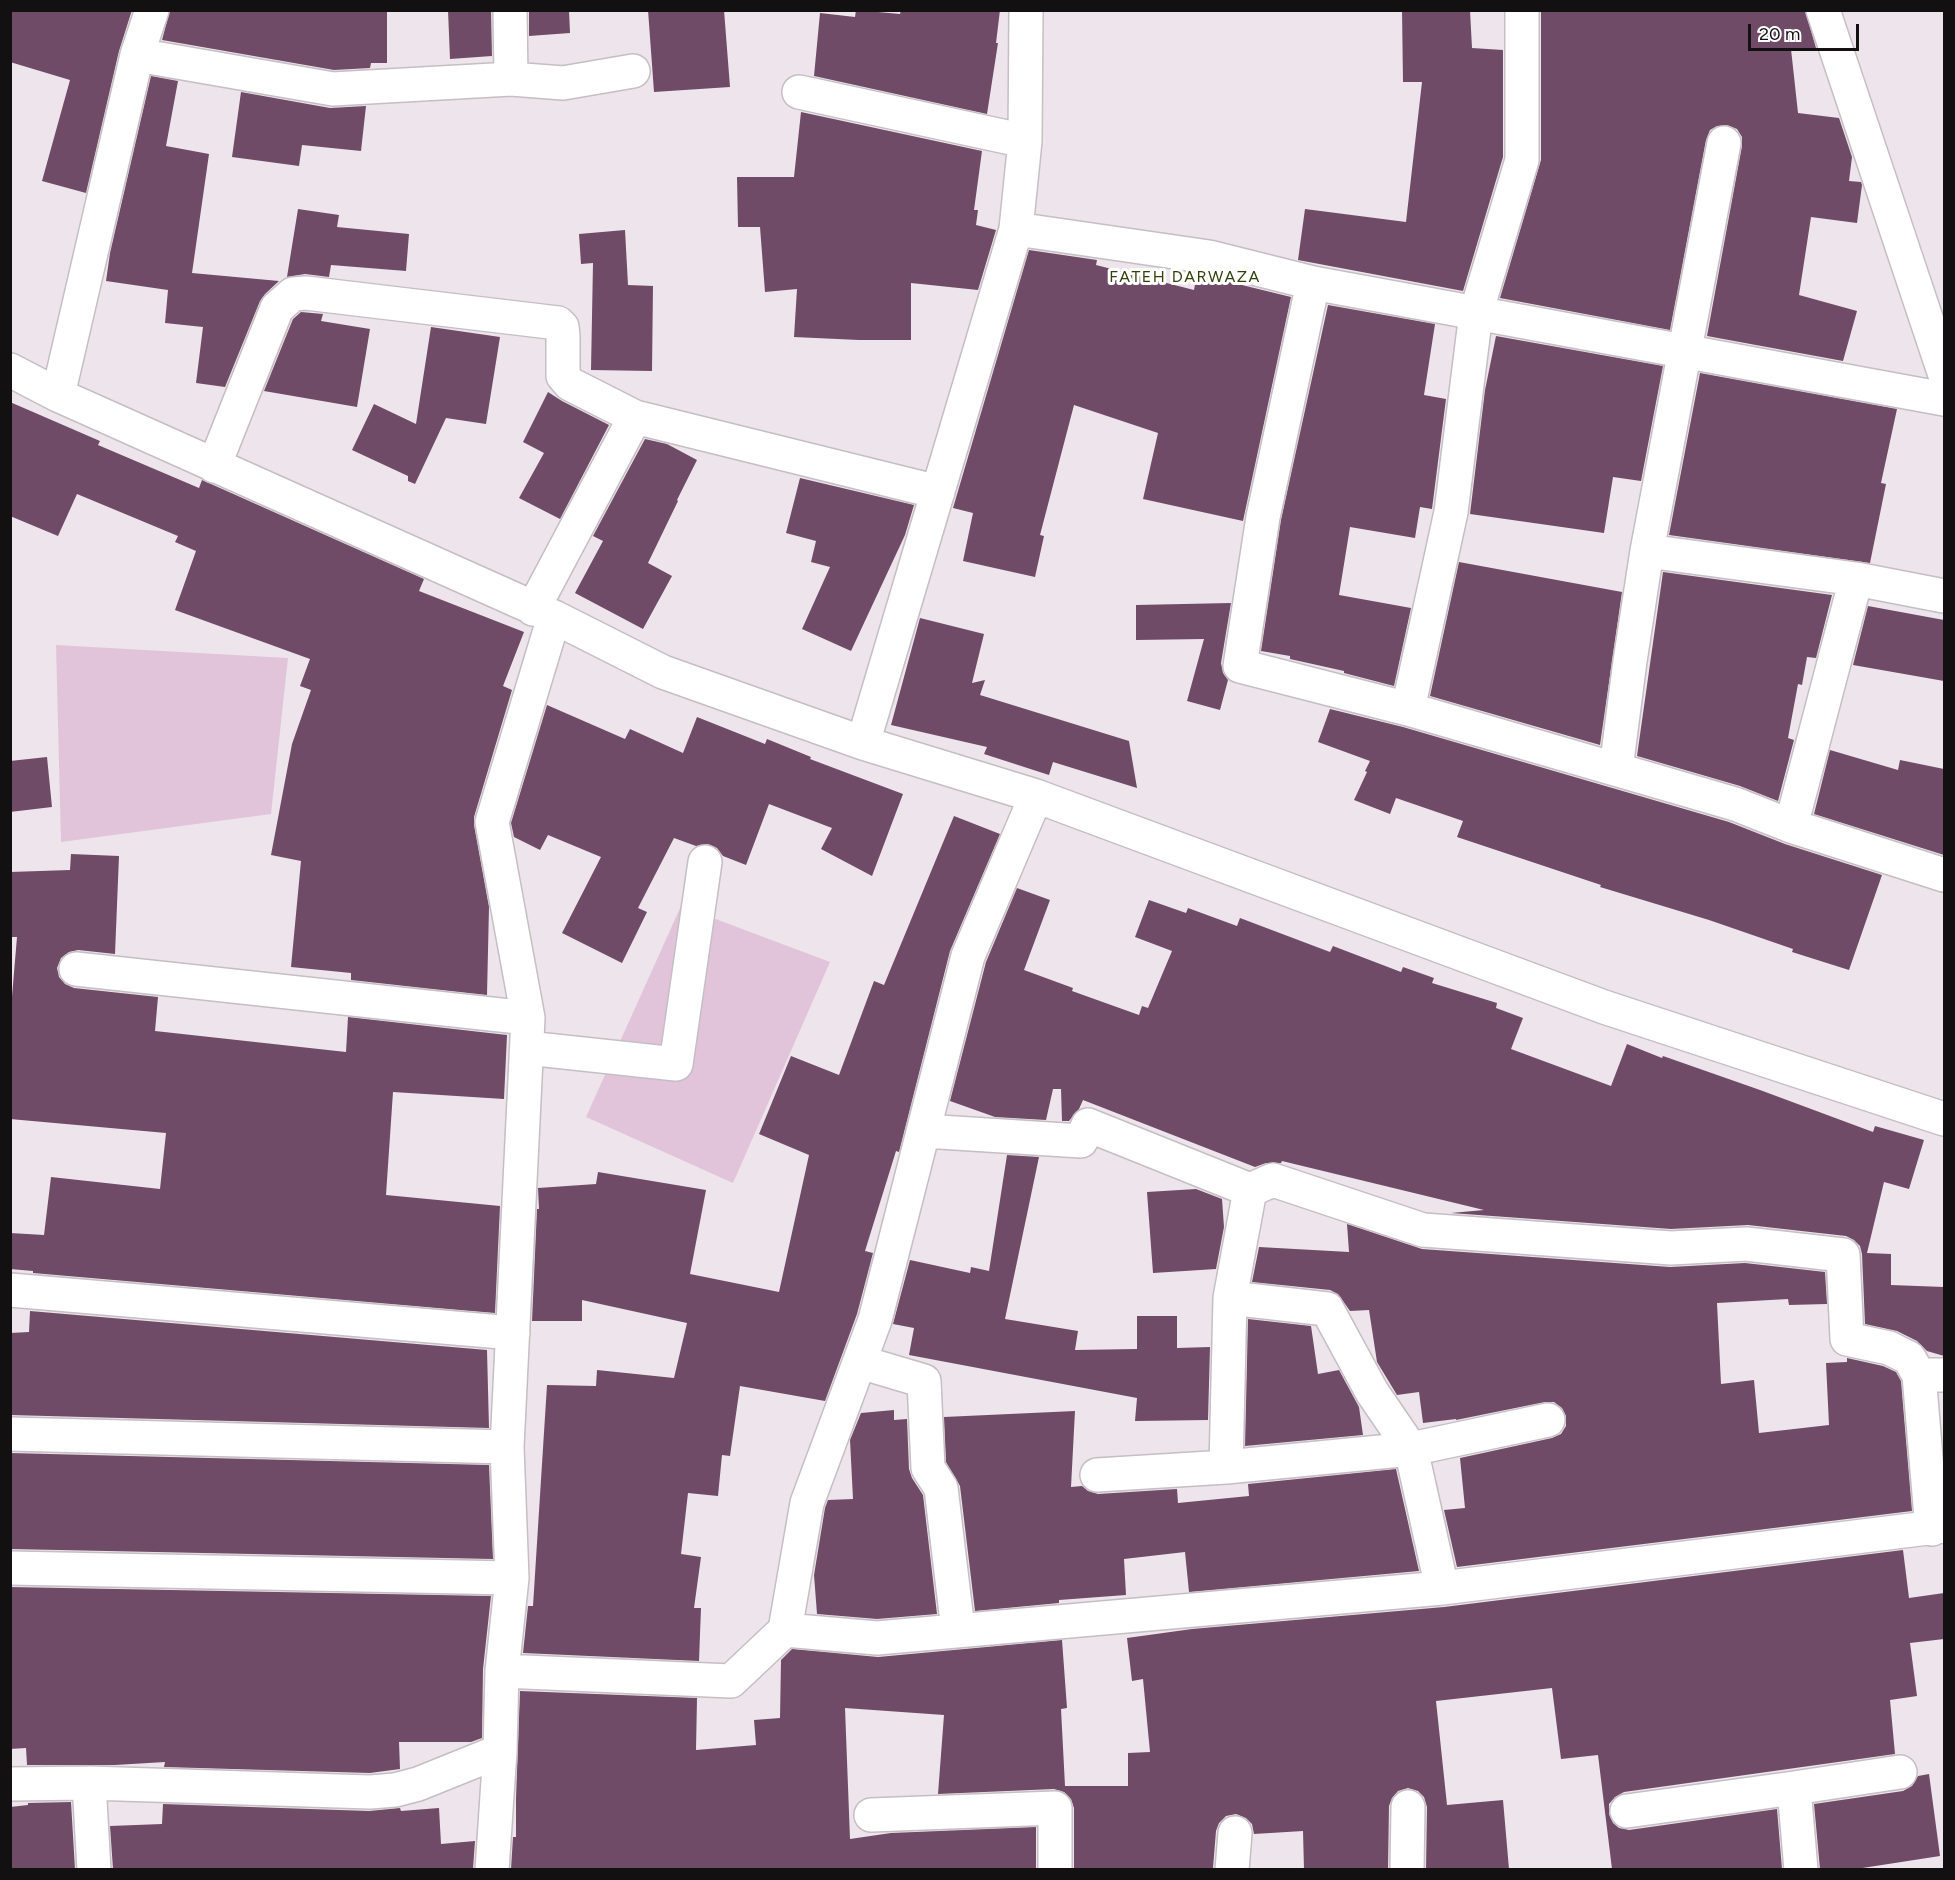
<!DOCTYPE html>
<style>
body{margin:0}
#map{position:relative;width:1955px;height:1880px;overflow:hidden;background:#ede5eb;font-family:Figtree,sans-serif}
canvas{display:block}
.frame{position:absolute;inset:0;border:12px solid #131012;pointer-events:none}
.scale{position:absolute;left:1748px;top:24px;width:111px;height:27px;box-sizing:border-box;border:3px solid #131012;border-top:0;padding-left:8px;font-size:18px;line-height:21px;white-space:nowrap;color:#131012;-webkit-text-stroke:4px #fff;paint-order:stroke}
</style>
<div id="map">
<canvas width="1955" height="1880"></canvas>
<div class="frame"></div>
<div class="scale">20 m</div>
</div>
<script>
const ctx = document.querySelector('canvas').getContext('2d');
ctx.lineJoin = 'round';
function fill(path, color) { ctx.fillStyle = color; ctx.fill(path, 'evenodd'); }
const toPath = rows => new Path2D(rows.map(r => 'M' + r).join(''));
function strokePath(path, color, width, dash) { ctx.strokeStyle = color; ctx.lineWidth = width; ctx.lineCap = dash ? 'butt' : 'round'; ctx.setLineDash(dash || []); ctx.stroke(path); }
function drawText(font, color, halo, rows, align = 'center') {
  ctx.font = font + ' Figtree,sans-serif'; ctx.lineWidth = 6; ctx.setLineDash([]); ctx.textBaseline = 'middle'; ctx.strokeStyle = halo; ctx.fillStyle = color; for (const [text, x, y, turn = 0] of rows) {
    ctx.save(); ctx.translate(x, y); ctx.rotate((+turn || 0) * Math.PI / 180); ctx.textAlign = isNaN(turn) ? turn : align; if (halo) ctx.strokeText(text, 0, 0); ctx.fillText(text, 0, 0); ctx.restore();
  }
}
fill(toPath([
 [56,645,288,658,271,814,61,842],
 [681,906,830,962,733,1183,586,1117]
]), '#e2c4da');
fill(toPath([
 [10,10,132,10,119,51,86,193,42,181,70,80,10,62],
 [170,10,387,10,387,63,371,63,370,68,334,70,162,40],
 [448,10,491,10,492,56,450,59],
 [529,10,569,10,570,33,529,36],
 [648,10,724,10,730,87,654,92],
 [856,10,900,14,901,10,1000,10,996,43,998,43,987,114,814,76,820,13,855,17],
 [1402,10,1470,10,1472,48,1503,50,1503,157,1463,291,1298,260,1305,209,1406,222,1422,82,1403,82],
 [1541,10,1805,10,1816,48,1791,49,1798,113,1839,118,1852,157,1849,181,1861,182,1862,185,1857,223,1811,217,1799,295,1857,311,1843,361,1707,336,1742,146,1742,137,1737,129,1727,125,1717,126,1710,130,1706,140,1670,330,1500,298,1541,160],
 [151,76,178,81,166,146,209,154,192,273,279,281,265,294,260,301,225,387,196,383,203,327,165,323,168,290,106,281,110,253],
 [241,92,330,108,366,106,361,151,302,145,299,166,232,157],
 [801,112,982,151,974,210,978,210,976,225,996,230,978,290,911,283,911,340,859,340,794,337,797,289,765,292,760,227,738,227,737,177,794,177],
 [298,209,339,215,337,227,409,234,406,271,331,265,329,277,305,274,287,277],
 [625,230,628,285,653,286,652,371,591,370,593,263,581,264,579,234],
 [1029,250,1097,260,1096,265,1194,290,1197,274,1291,297,1243,521,1143,499,1158,433,1074,405,1040,535,1044,536,1035,577,963,561,973,513,953,508],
 [1328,305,1435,324,1424,395,1446,399,1432,509,1420,507,1415,538,1350,527,1339,595,1411,608,1394,686,1344,673,1344,671,1290,659,1290,656,1261,651,1281,520],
 [301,312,323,314,321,321,370,329,357,407,264,391,293,319],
 [431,327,500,337,486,424,446,418,415,484,408,481,408,476,352,450,374,404,416,424],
 [1496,336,1663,366,1641,481,1613,477,1604,533,1470,514,1485,390],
 [1700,373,1897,409,1881,483,1886,484,1870,563,1669,535],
 [548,392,562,401,609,425,560,519,519,498,544,453,523,442],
 [10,402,100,441,98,445,199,488,202,480,211,484,424,579,419,591,524,632,503,686,512,690,474,817,474,825,489,907,487,995,351,980,351,973,291,967,301,861,271,855,292,744,311,690,300,686,310,659,175,610,196,551,175,542,178,536,77,494,58,536,10,516],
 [645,439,667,444,697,460,677,500,678,501,648,563,672,576,643,629,575,593,603,541,593,536],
 [800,478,914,505,905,535,851,651,802,629,830,567,811,562,816,541,786,533],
 [1459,562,1622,592,1600,745,1430,696],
 [1663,572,1832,595,1816,658,1807,657,1802,685,1798,684,1788,738,1794,740,1778,801,1740,786,1637,756],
 [1231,603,1221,663,1223,673,1228,680,1220,710,1187,701,1204,639,1136,640,1136,605],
 [1868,606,1944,620,1944,681,1853,665],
 [920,618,984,634,972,683,985,680,980,695,1129,741,1137,788,1053,762,1049,775,984,754,987,747,891,725],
 [547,705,625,739,630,729,683,753,697,717,765,744,767,739,811,757,810,759,903,794,872,876,821,849,832,828,769,804,746,865,723,856,717,848,708,844,696,846,674,838,638,908,647,912,622,963,562,933,601,857,548,835,540,850,514,837,511,823],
 [1330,709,1403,727,1729,822,1785,844,1882,875,1849,970,1792,952,1793,949,1709,920,1600,887,1601,885,1457,837,1463,821,1396,798,1390,814,1354,800,1367,772,1365,771,1370,761,1318,742],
 [1830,750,1898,770,1900,760,1944,769,1944,855,1814,814],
 [47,757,52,807,10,812,10,761],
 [954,816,1000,834,950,951,899,1152,896,1151,865,1251,873,1253,857,1314,825,1401,740,1386,730,1456,722,1455,718,1496,688,1493,681,1554,701,1557,694,1608,701,1608,699,1661,523,1653,528,1606,533,1606,547,1385,596,1386,597,1370,674,1378,687,1323,582,1300,582,1321,532,1321,537,1209,539,1209,538,1188,596,1184,598,1172,706,1190,690,1274,779,1292,809,1155,759,1134,791,1056,839,1075,874,981,884,985],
 [71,854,119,856,115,954,78,950,69,952,61,958,57,968,59,977,65,984,74,988,158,997,155,1031,346,1052,348,1017,507,1035,504,1099,393,1092,386,1195,500,1206,495,1313,33,1273,33,1271,10,1269,10,1233,44,1235,51,1177,160,1189,166,1133,10,1119,10,1020,17,937,10,937,10,872,70,870],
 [1017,888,1050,900,1024,970,1073,988,1072,991,1139,1015,1142,1006,1148,1008,1172,951,1135,937,1149,900,1186,913,1188,908,1237,926,1240,918,1330,952,1333,946,1401,972,1403,967,1434,978,1432,983,1497,1003,1496,1008,1523,1018,1511,1049,1611,1086,1627,1044,1662,1058,1663,1056,1760,1090,1873,1132,1875,1126,1924,1140,1909,1189,1884,1182,1867,1253,1891,1254,1891,1285,1944,1287,1944,1356,1927,1351,1917,1341,1897,1331,1865,1324,1862,1254,1860,1246,1854,1240,1846,1236,1748,1225,1671,1229,1451,1213,1484,1210,1282,1161,1281,1163,1266,1163,1255,1167,1083,1100,1079,1109,1069,1121,1062,1121,1061,1089,1053,1089,1046,1120,995,1117,950,1101,986,962],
 [1007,1155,1039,1157,1005,1319,1078,1331,1075,1350,1137,1349,1137,1316,1177,1316,1177,1348,1210,1347,1208,1420,1135,1421,1137,1398,909,1355,914,1328,893,1324,910,1260,970,1273,971,1267,989,1271],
 [1196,1189,1222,1199,1224,1227,1216,1269,1153,1273,1147,1192],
 [1347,1224,1422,1249,1670,1267,1745,1263,1825,1272,1827,1304,1789,1305,1788,1299,1717,1303,1721,1384,1754,1380,1759,1433,1829,1425,1826,1363,1847,1362,1847,1358,1883,1366,1896,1372,1901,1381,1912,1511,1457,1567,1444,1510,1465,1508,1460,1458,1552,1438,1561,1434,1566,1426,1566,1416,1562,1408,1554,1402,1545,1402,1456,1420,1456,1419,1423,1423,1419,1392,1397,1395,1377,1362,1369,1310,1350,1311,1338,1294,1330,1290,1252,1282,1259,1247,1349,1252],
 [30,1311,487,1350,489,1428,10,1415,10,1333,29,1332],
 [1248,1319,1311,1326,1318,1374,1339,1370,1359,1407,1363,1435,1245,1446],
 [894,1410,894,1420,907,1419,909,1469,912,1478,923,1495,937,1614,877,1619,817,1614,814,1575,825,1508,828,1500,853,1499,850,1440,861,1413],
 [1075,1411,1071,1487,1082,1486,1088,1491,1098,1494,1177,1489,1178,1503,1249,1496,1248,1484,1396,1469,1419,1571,1189,1592,1185,1552,1124,1559,1126,1595,1059,1600,1059,1603,975,1611,960,1486,946,1462,944,1417],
 [10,1453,489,1465,493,1559,10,1549],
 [1903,1550,1909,1598,1944,1593,1944,1639,1910,1643,1917,1696,1890,1700,1895,1754,1624,1792,1615,1797,1609,1804,1609,1814,1613,1823,1619,1828,1629,1830,1777,1809,1782,1869,1612,1869,1598,1755,1561,1759,1552,1688,1436,1701,1447,1805,1503,1800,1509,1869,1426,1869,1427,1807,1424,1797,1418,1791,1408,1788,1398,1791,1392,1798,1389,1806,1388,1869,1304,1869,1303,1831,1254,1834,1252,1824,1246,1818,1236,1814,1226,1816,1219,1823,1216,1831,1213,1868,1074,1869,1074,1808,1071,1799,1064,1792,1054,1789,938,1794,944,1715,845,1708,850,1839,891,1833,1036,1827,1036,1869,511,1869,513,1837,516,1837,516,1798,520,1691,697,1698,696,1750,756,1745,754,1720,780,1718,781,1660,792,1649,878,1657,1062,1640,1067,1708,1061,1709,1065,1786,1128,1786,1128,1753,1150,1752,1143,1679,1132,1681,1127,1638,1192,1629,1444,1607],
 [10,1587,491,1596,483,1669,482,1738,471,1742,399,1742,400,1769,370,1773,164,1767,165,1762,115,1765,27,1765,26,1748,10,1749],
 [1929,1774,1940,1856,1856,1869,1820,1869,1814,1804,1903,1791,1912,1786,1918,1776],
 [71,1802,75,1869,10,1869,10,1807,28,1805,28,1803],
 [163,1804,369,1811,400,1808,401,1811,439,1808,441,1844,475,1841,473,1869,113,1869,110,1826,162,1824]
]), '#704b67');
const minor = toPath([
 [510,10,511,79],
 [1823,10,1944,372],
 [137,55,333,89,511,79,563,83,633,71],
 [799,92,1025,141],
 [1016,229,1209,257,1313,283,1944,399],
 [1313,283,1263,517,1240,666,1408,709,1735,804,1791,826,1944,875],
 [10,370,58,395,554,617,663,672,863,743,1036,796,1604,1007,1944,1119],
 [58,395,137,55,152,10],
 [214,466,277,308,293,294,306,293,558,323,562,327,563,336,563,376,570,384,635,417,938,492],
 [1647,551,1856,579],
 [533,609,635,417],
 [1408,709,1451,512,1476,313,1522,160,1522,10],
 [863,743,1016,229,1025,141,1026,10],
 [1616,769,1630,661,1647,551,1724,143],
 [1791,826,1856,579,1944,596],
 [76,969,528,1018],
 [527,1048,676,1064,705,862],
 [924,1131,1081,1141,1088,1125,1250,1190,1230,1298,1226,1467,1097,1475],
 [1250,1190,1273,1180,1423,1230,1671,1248,1746,1244,1843,1255,1847,1339,1889,1348,1909,1358,1919,1375],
 [10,1290,513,1333],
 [860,1362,924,1381,928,1468,941,1488,958,1630],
 [10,1434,507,1447],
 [1226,1467,1411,1449,1372,1392,1327,1309,1230,1298],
 [1932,1529,1919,1375,1944,1375],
 [10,1568,512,1578],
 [1442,1588,1411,1449,1548,1420],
 [785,1630,807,1503,875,1320,968,956,1036,796],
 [502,1671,731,1681,785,1630,877,1638,1442,1588,1944,1526],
 [89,1783,94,1870],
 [10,1784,89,1783,370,1792,395,1790,418,1784,500,1751],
 [1794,1788,1900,1772],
 [1627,1811,1794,1788,1801,1870],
 [871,1815,1055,1808,1055,1870],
 [492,1870,500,1751,502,1671,512,1578,507,1447,528,1018,492,822,554,617],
 [1232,1870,1235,1833],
 [1407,1870,1408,1807]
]);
strokePath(minor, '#c5bec3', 36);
strokePath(minor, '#fff', 33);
ctx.letterSpacing = '1.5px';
drawText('16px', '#31410a', '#fff', [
 ["FATEH DARWAZA",1185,277]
]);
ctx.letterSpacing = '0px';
</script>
